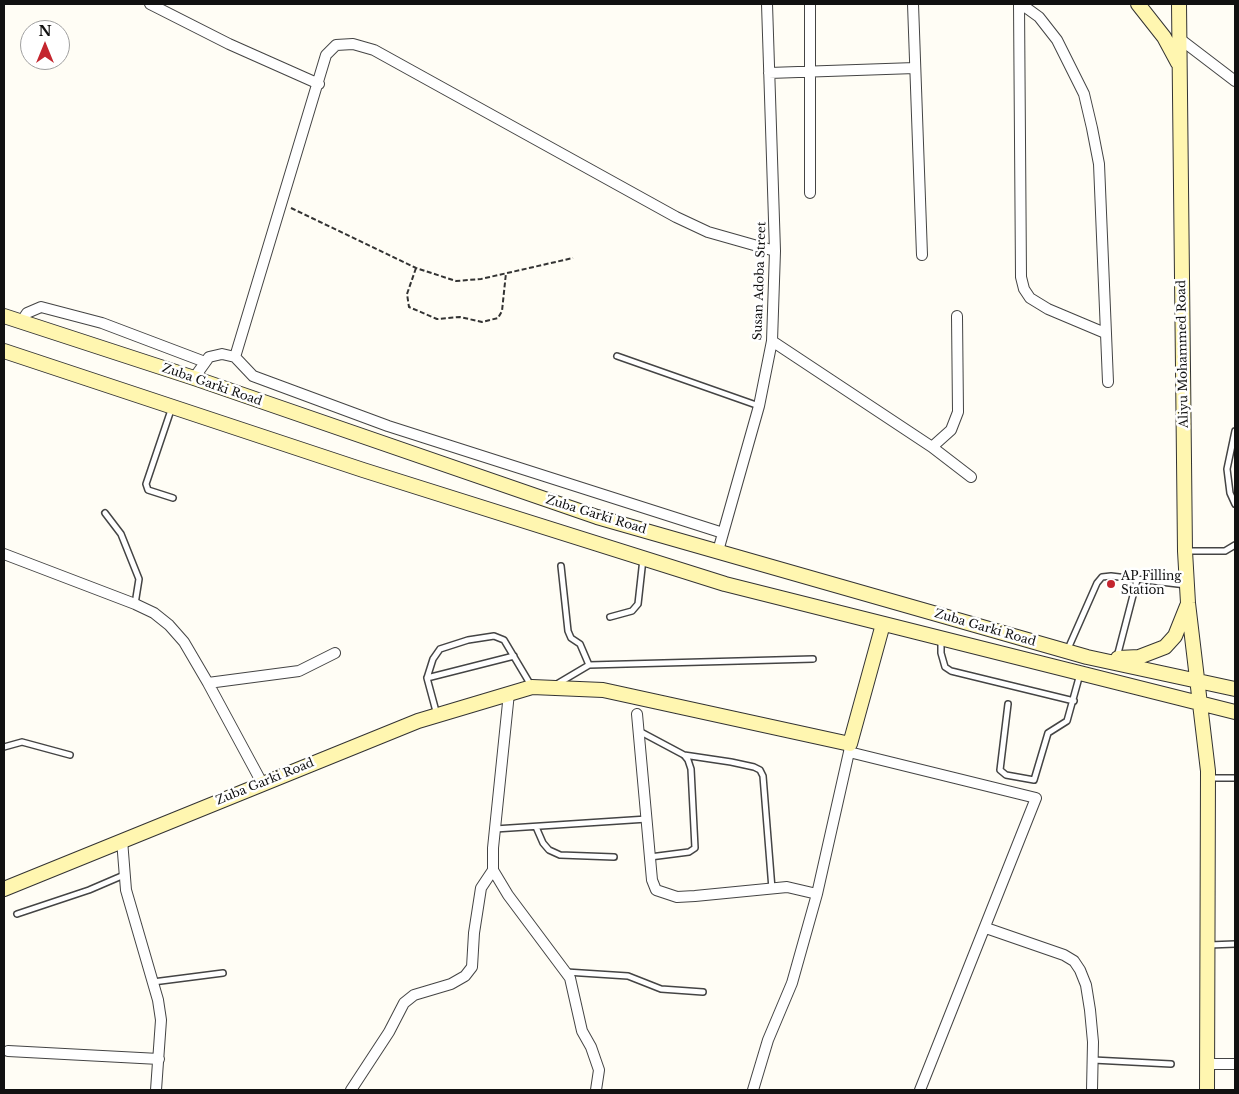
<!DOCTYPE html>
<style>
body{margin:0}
#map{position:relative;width:1239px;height:1094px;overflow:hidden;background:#fffdf5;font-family:"Libre Baskerville",serif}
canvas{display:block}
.frame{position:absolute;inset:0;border:5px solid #111;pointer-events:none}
.north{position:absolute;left:20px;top:20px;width:50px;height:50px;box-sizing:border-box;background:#fff;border:1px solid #a0a0a0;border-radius:50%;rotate:0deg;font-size:14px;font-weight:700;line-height:20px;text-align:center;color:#111}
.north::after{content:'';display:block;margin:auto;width:18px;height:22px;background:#c4262e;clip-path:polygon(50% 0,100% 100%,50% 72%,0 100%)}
</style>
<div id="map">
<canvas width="1239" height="1094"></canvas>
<div class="frame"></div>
<div class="north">N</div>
</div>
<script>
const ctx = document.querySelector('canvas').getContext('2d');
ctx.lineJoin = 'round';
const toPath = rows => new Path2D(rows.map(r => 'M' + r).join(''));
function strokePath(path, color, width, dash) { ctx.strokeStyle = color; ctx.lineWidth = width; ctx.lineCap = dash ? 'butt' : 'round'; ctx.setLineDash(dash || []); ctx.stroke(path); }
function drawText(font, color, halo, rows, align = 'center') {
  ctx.font = font + ' "Libre Baskerville",serif'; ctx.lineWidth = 5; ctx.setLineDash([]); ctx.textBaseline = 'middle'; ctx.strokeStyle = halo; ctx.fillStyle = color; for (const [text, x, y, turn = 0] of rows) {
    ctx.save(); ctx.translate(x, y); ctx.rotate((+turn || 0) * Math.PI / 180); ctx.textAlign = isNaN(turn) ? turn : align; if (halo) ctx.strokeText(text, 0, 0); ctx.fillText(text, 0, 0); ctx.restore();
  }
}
const lane = toPath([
 [617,356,759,406],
 [172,407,146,484,148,490,173,498],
 [1235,431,1227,469,1230,493,1235,504],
 [105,513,121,534,139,579,135,604],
 [1186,551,1225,551,1235,545],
 [561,566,568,631,571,638,580,644,589,665],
 [610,617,632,611,638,604,643,559],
 [941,639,941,653,945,667,951,671,1074,701],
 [1067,651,1097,583,1102,577,1111,576,1186,585],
 [1117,657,1137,580],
 [427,678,514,656],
 [557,684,589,665,813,659],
 [1008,704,1000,770,1006,775,1034,780,1048,733,1067,721,1080,674],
 [437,715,427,678,433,659,440,649,468,640,494,636,504,640,532,687],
 [639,731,684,755,688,760,691,769,695,848,689,852,650,857],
 [4,747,22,742,70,755],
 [684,755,731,762,754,767,760,770,763,776,772,889],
 [1209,778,1235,778],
 [536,827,543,843,549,850,560,855,614,857],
 [495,829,647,819],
 [17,914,89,890,124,875],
 [1209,945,1235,944],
 [566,972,628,976,661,989,703,992],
 [153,982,223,973],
 [1093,1060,1171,1064]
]);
const street = toPath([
 [150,4,229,44,319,84],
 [810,4,810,193],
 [913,4,922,255],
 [1019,4,1021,277,1024,289,1030,298,1048,309,1105,333],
 [1021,4,1039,17,1057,40,1084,94,1092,128,1099,164,1108,382],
 [1180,39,1235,81],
 [769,73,915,68],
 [21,322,27,313,41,307,102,323,205,362],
 [772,341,932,447,971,477],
 [235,357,253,376,388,426,723,533],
 [194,378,209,357,222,354,235,357,326,55,336,45,353,44,374,50,676,217,708,232,775,251],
 [932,447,951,430,958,412,957,316],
 [718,551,759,406,772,341,775,251,767,4],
 [4,554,135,604,154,613,169,625,184,642,208,683,262,783],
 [208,683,299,671,335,653],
 [509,693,493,848,493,870,508,895,570,978,582,1031,591,1047,599,1070,596,1090],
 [637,714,652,880,656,890,677,897,695,896,787,887,817,894],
 [850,744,849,752,1036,798,920,1090],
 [122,840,126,890,158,1000,161,1020,156,1090],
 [986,928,1064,955,1074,961,1080,970,1086,985,1090,1010,1093,1042,1092,1090],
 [8,1051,159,1059],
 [1207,1064,1235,1064],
 [351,1090,389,1032,404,1003,414,995,451,984,465,976,472,967,474,933,481,888,493,870],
 [753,1090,768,1040,792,983,817,894,849,752]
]);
const secondary = toPath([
 [1138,4,1164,37,1178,63],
 [1179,4,1185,551,1188,603,1208,771,1207,1090],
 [4,316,194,378,597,517,1087,657,1235,689],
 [4,351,363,470,725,584,1235,712],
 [1118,658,1139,657,1165,647,1175,636,1187,606],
 [4,889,418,721,532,687,603,690,850,744,883,624]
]);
strokePath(lane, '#444', 8);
strokePath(street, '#444', 12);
strokePath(secondary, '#333', 16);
strokePath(toPath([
 [291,208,416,268,456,281,481,279,573,258],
 [416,268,407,294,409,307,437,319,460,317,482,322,498,318,502,311,506,273]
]), '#333', 2, [5, 2.5]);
strokePath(lane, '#fff', 5);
strokePath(street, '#fff', 10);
strokePath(secondary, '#fff6b0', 14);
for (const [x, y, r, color] of [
 [1111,584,5,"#c4262e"]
]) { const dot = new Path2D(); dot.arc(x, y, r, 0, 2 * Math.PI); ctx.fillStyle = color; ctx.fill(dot); strokePath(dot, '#fff', 2); }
drawText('12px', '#111', '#fff', [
 ["Susan Adoba Street",760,281,-88],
 ["Aliyu Mohammed Road",1183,354,-91],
 ["Zuba Garki Road",212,385,19],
 ["Zuba Garki Road",596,515,17],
 ["Zuba Garki Road",985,628,16],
 ["Zuba Garki Road",265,782,-22]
]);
drawText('12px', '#111', '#fff', [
 ["AP Filling",1121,577],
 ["Station",1121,591]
], 'left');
</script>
